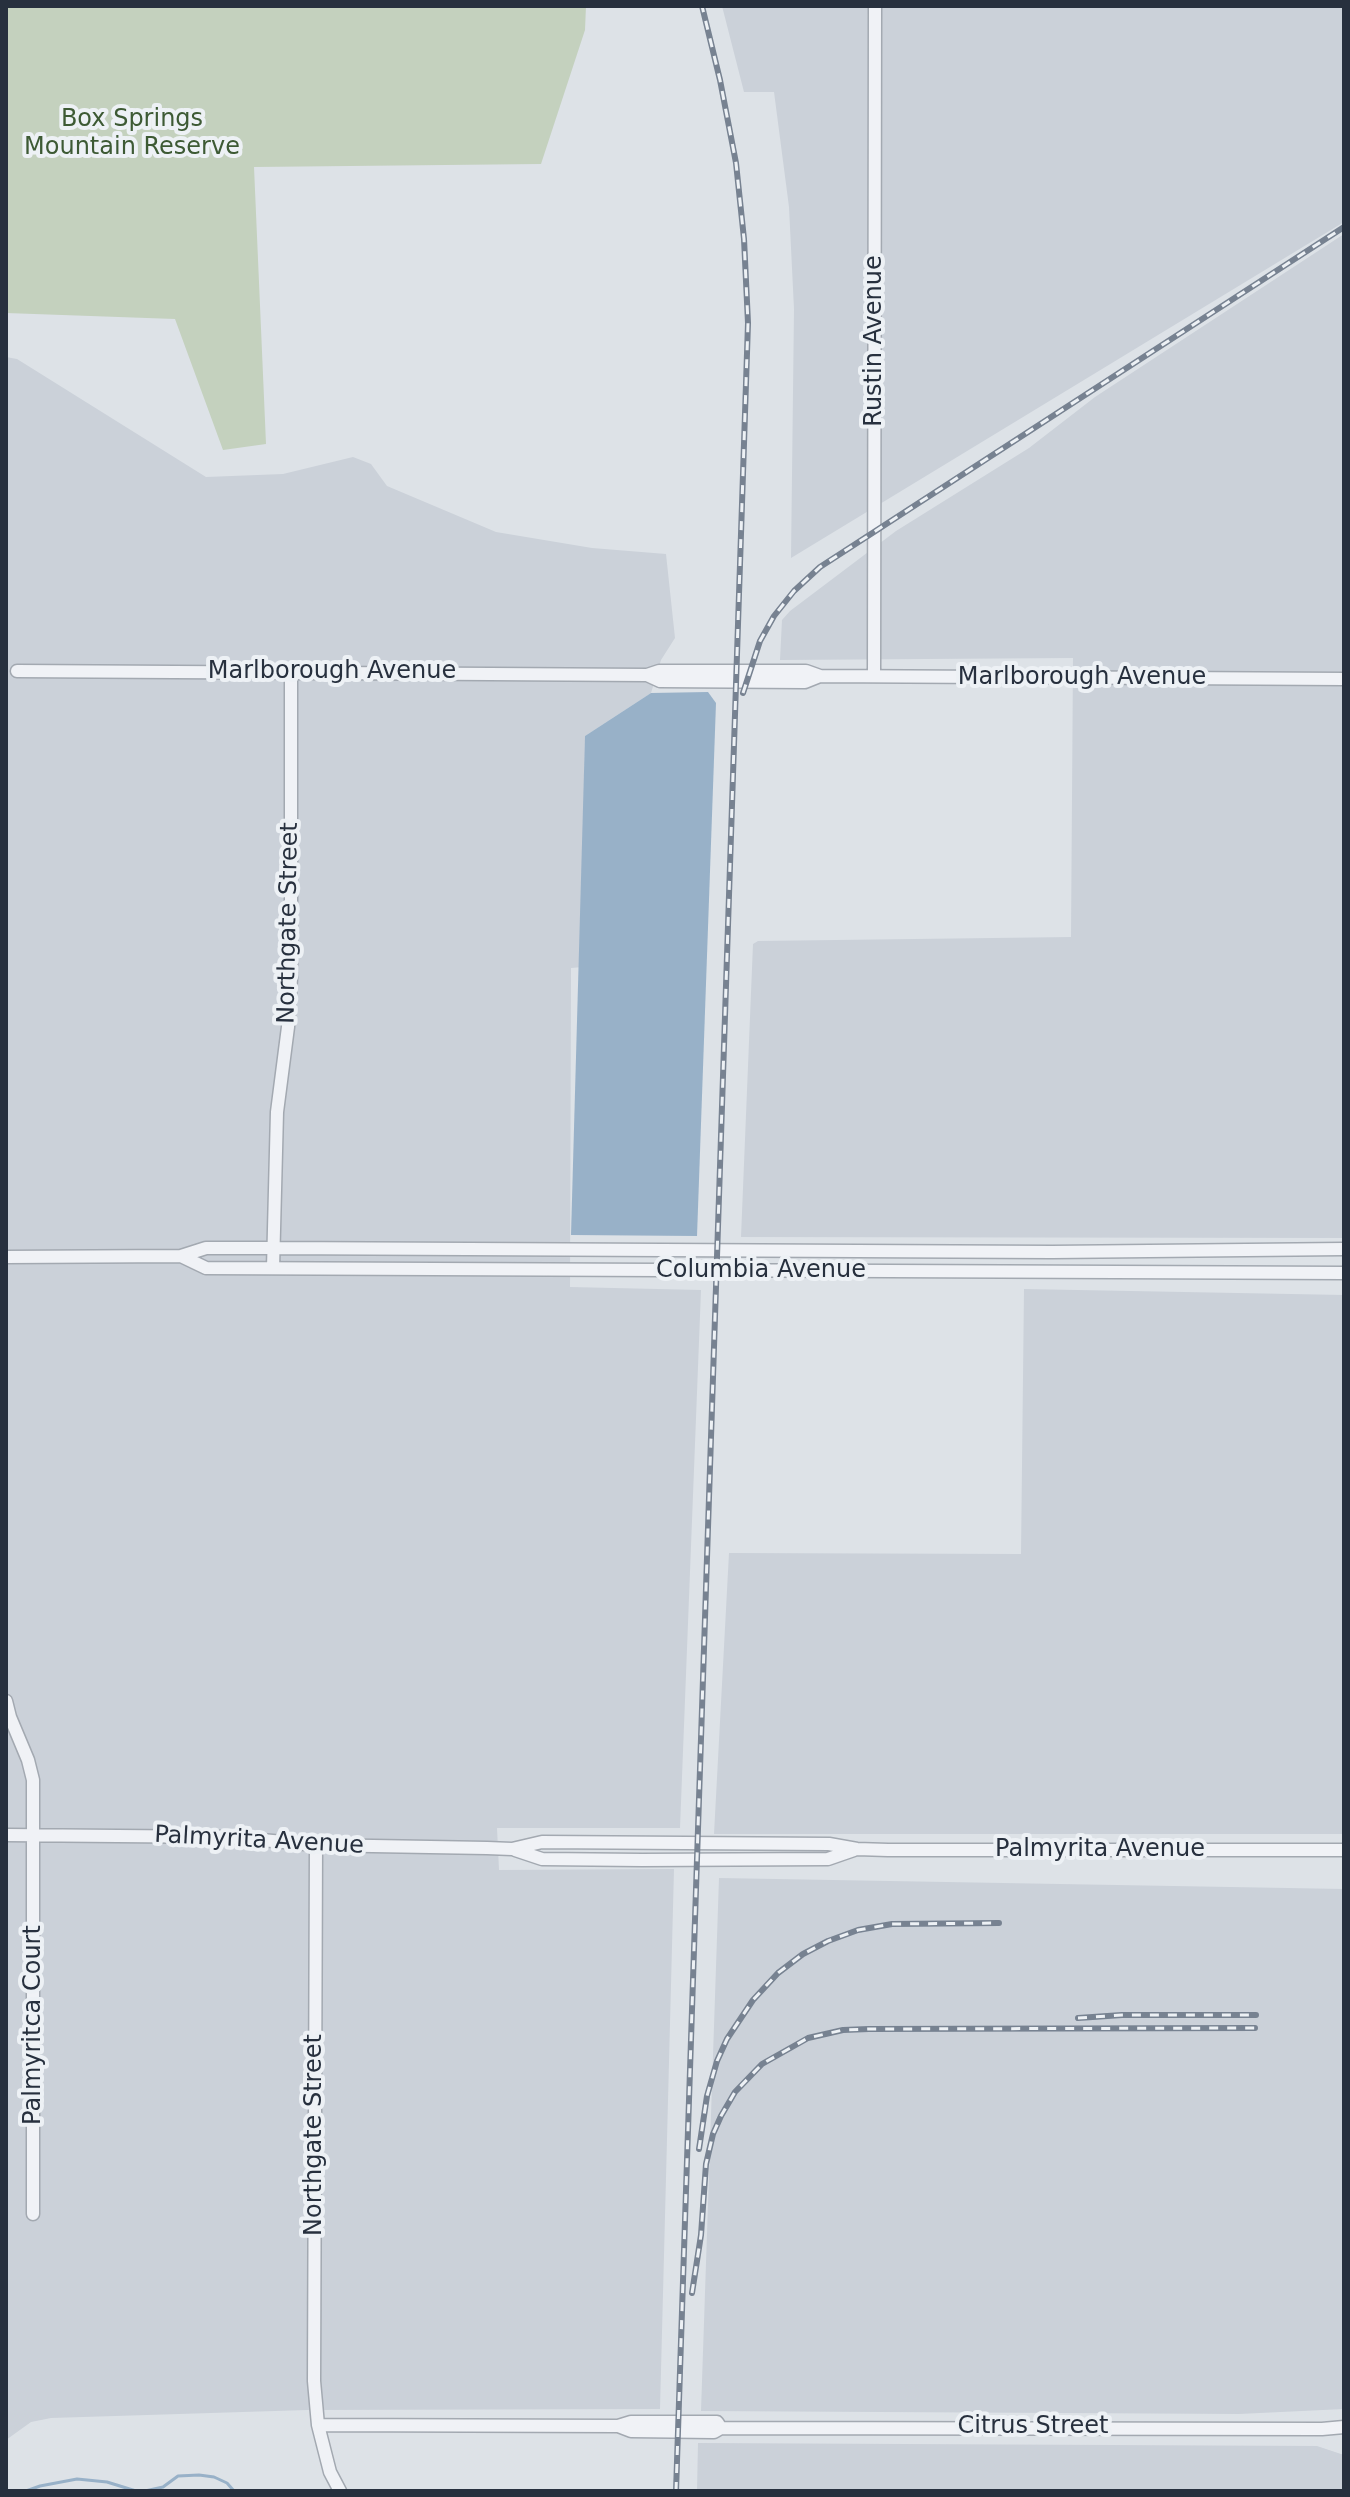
<!DOCTYPE html>
<style>
body{margin:0}
#map{position:relative;width:1350px;height:2497px;overflow:hidden;background:#dde2e7;font-family:"DejaVu Sans",sans-serif}
canvas{display:block}
.frame{position:absolute;inset:0;border:8px solid #27303e;pointer-events:none}
</style>
<div id="map">
<canvas width="1350" height="2497"></canvas>
<div class="frame"></div>
</div>
<script>
const ctx = document.querySelector('canvas').getContext('2d');
ctx.lineJoin = 'round';
function fill(path, color) { ctx.fillStyle = color; ctx.fill(path, 'evenodd'); }
const toPath = rows => new Path2D(rows.map(r => 'M' + r).join(''));
function strokePath(path, color, width, dash) { ctx.strokeStyle = color; ctx.lineWidth = width; ctx.lineCap = dash ? 'butt' : 'round'; ctx.setLineDash(dash || []); ctx.stroke(path); }
function drawText(font, color, halo, rows, align = 'center') {
  ctx.font = font + ' "DejaVu Sans",sans-serif'; ctx.lineWidth = 8; ctx.setLineDash([]); ctx.textBaseline = 'middle'; ctx.strokeStyle = halo; ctx.fillStyle = color; for (const [text, x, y, turn = 0] of rows) {
    ctx.save(); ctx.translate(x, y); ctx.rotate((+turn || 0) * Math.PI / 180); ctx.textAlign = isNaN(turn) ? turn : align; if (halo) ctx.strokeText(text, 0, 0); ctx.fillText(text, 0, 0); ctx.restore();
  }
}
fill(toPath([
 [722,6,1344,6,1344,222,791,558,794,309,789,207,774,92,744,92],
 [1344,234,1344,1238,741,1237,753,944,758,941,1071,937,1073,658,780,660,782,620,790,611,896,531,1029,448,1095,397],
 [6,357,17,359,206,477,283,474,353,457,371,464,387,486,496,532,592,548,666,554,675,638,661,660,651,693,585,736,583,967,571,968,570,1287,701,1290,680,1828,497,1828,499,1870,674,1869,660,2409,307,2410,51,2418,31,2422,6,2440],
 [1024,1289,1344,1295,1344,1834,714,1834,729,1553,1021,1554],
 [719,1878,1344,1889,1344,2409,1239,2414,701,2411],
 [698,2443,1317,2446,1344,2455,1344,2488,1342,2491,697,2491]
]), '#cbd1d9');
fill(toPath([
 [6,6,586,6,585,30,541,164,254,167,266,444,223,450,175,319,6,313]
]), '#c4d1be');
fill(toPath([
 [708,692,716,703,697,1236,571,1235,585,736,651,693]
]), '#98b1c8');
strokePath(toPath([
 [26,2491,40,2486,77,2479,107,2482,136,2491],
 [145,2491,163,2487,178,2476,199,2475,214,2477,227,2483,234,2491]
]), '#98b1c8', 3);
const minor = toPath([
 [17,671,647,675,659,671,806,671,820,676,1344,679],
 [647,675,660,681,805,682,820,676],
 [874,676,875,6],
 [181,1256,206,1268,1344,1273],
 [6,1257,181,1256,206,1248,273,1248,1052,1252,1344,1249],
 [273,1268,277,1112,288,1027,291,978,291,672],
 [6,1701,10,1717,28,1760,33,1780,33,2214],
 [6,1835,229,1837,316,1845,487,1848,512,1849,542,1842,829,1844,857,1849,888,1850,1344,1850],
 [316,1845,314,2381,318,2425,330,2472,340,2491],
 [515,1850,542,1859,642,1860,828,1859,854,1850],
 [318,2425,618,2426,631,2422,717,2422,721,2428],
 [618,2426,631,2431,714,2432,721,2428,1322,2429,1344,2427]
]);
strokePath(minor, '#a3a9b1', 15);
strokePath(minor, '#f0f2f6', 12);
const rail = toPath([
 [743,693,760,641,774,616,794,591,820,567,1344,227],
 [1078,2018,1122,2015,1256,2015],
 [699,2149,707,2096,717,2061,727,2039,753,2000,778,1973,803,1954,828,1941,858,1930,892,1924,999,1923],
 [692,2293,701,2235,706,2164,713,2134,721,2116,735,2092,762,2064,808,2038,843,2030,869,2029,1255,2028],
 [676,2491,748,323,744,239,736,163,720,80,702,6]
]);
strokePath(rail, '#778291', 6);
strokePath(rail, '#edf1f5', 3, [9]);
drawText('24px', '#3d5a34', '#edf1f5', [
 ["Box Springs",132,120],
 ["Mountain Reserve",132,148]
]);
drawText('24px', '#27303e', '#edf1f5', [
 ["Rustin Avenue",875,341,-90],
 ["Marlborough Avenue",332,672],
 ["Marlborough Avenue",1082,678],
 ["Northgate Street",289,923,-89],
 ["Columbia Avenue",761,1271],
 ["Palmyrita Avenue",259,1841,3],
 ["Palmyrita Avenue",1100,1850],
 ["Palmyritca Court",34,2025,-90],
 ["Northgate Street",315,2135,-90],
 ["Citrus Street",1033,2427]
]);
</script>
